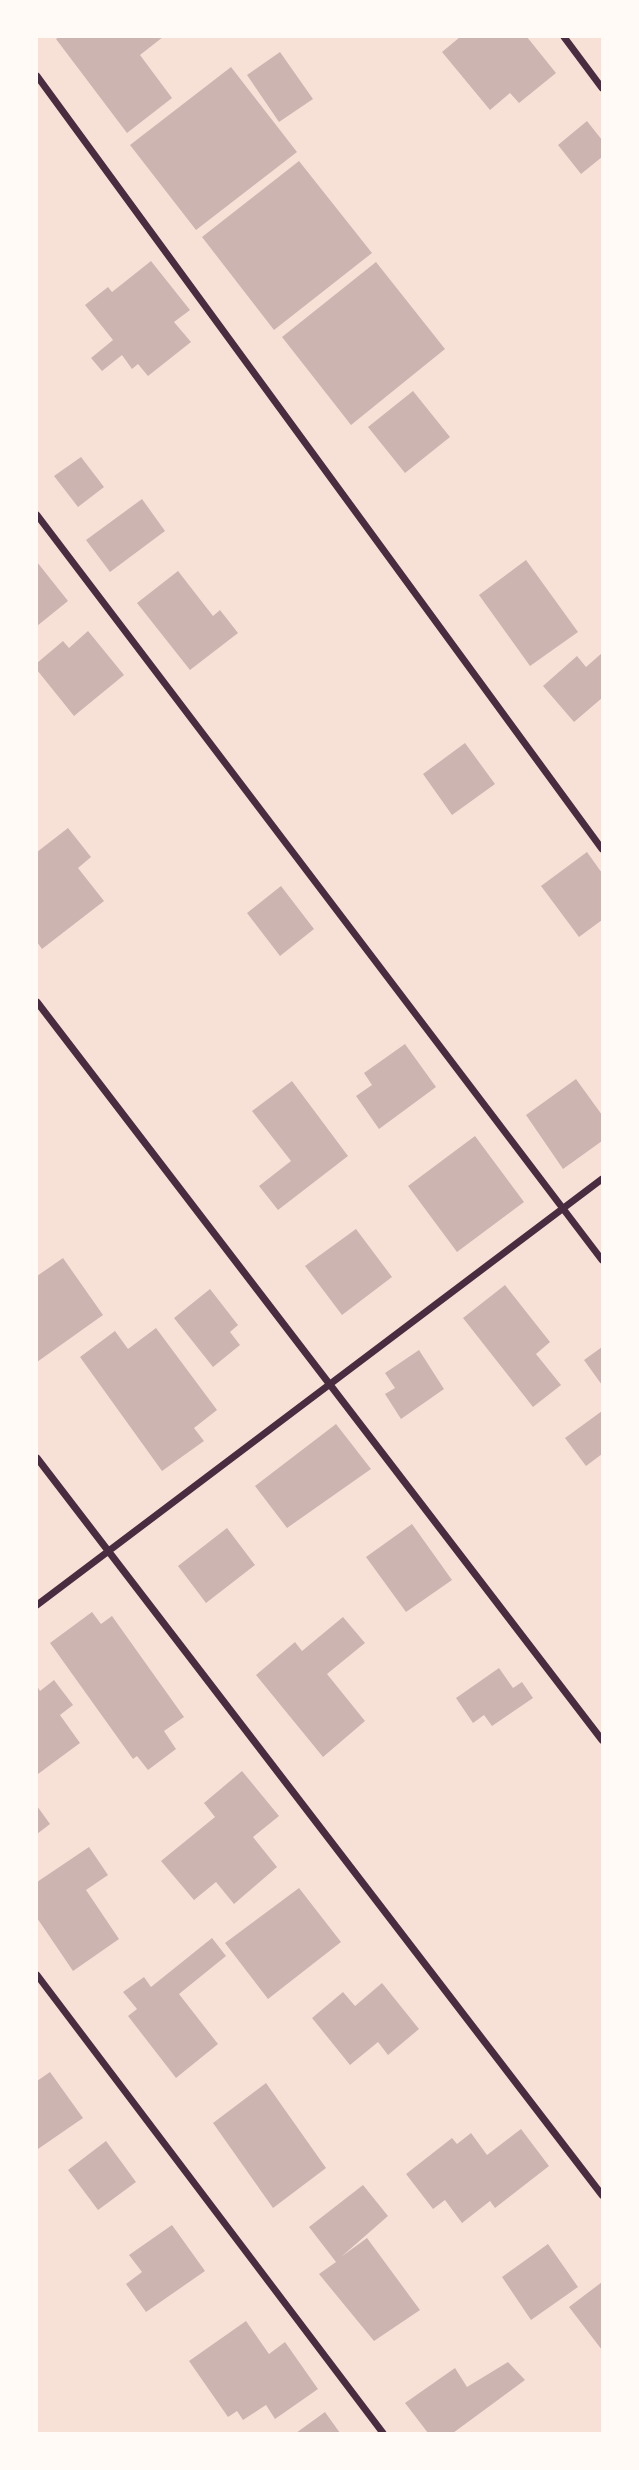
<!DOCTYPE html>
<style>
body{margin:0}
#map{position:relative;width:639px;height:2470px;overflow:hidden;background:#f7e1d7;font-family:Jost,sans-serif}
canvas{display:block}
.frame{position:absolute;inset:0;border:38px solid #fffaf5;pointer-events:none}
</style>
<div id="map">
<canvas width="639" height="2470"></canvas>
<div class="frame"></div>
</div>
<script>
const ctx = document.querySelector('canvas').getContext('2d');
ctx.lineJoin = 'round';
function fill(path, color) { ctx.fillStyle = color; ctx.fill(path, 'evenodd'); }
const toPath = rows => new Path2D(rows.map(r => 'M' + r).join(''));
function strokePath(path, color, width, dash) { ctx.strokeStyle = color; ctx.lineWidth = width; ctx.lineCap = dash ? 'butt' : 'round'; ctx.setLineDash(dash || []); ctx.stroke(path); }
fill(toPath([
 [59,37,163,37,140,55,172,98,127,133,56,39],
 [460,37,527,37,556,73,519,103,510,93,490,110,442,52],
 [280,52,313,99,279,122,247,75],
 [231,67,297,152,196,230,130,145],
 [587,121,602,140,602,157,581,174,558,145],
 [299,161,372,253,274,330,202,237],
 [151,261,190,310,174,322,191,342,148,376,138,364,132,369,122,355,102,371,91,358,113,340,85,305,108,287,112,292],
 [376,262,445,349,351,425,282,337],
 [413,391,450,437,405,473,368,427],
 [81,457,104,487,78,507,54,476],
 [142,499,165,531,110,572,86,540],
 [526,560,578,632,530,666,479,595],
 [37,562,68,601,37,626],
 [178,571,213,616,220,610,238,633,190,670,137,603],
 [88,631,124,675,74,716,37,670,37,663,63,641,69,648],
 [602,653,602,698,574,722,543,686,577,656,586,667],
 [465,743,495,784,452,815,423,774],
 [68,828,91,857,78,868,104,901,42,949,37,942,37,852],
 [587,852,602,873,602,920,579,937,541,886],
 [281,886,314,929,280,956,247,913],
 [405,1044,436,1087,379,1129,356,1096,372,1085,364,1073],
 [576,1079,602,1115,602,1141,563,1169,526,1115],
 [292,1081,348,1156,278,1210,259,1186,291,1161,252,1111],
 [475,1136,524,1202,457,1252,408,1186],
 [356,1229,392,1277,342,1315,305,1266],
 [63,1258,103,1315,37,1362,37,1276],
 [505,1285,550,1342,536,1354,561,1385,533,1407,463,1318],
 [210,1289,238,1325,230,1332,240,1345,213,1367,174,1318],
 [156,1328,217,1410,194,1428,204,1441,162,1471,80,1357,115,1331,128,1349],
 [602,1347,602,1385,584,1360],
 [419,1350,444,1389,401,1419,385,1394,395,1388,385,1373],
 [602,1411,602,1454,586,1466,565,1438],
 [336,1424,371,1469,287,1528,255,1486],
 [412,1524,452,1580,406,1612,366,1557],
 [227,1528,255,1565,206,1603,178,1566],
 [92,1612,101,1624,112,1616,184,1717,164,1731,176,1749,148,1770,137,1756,133,1759,50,1643],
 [343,1617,365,1643,327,1674,365,1721,323,1757,256,1675,295,1642,302,1651],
 [499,1668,513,1688,522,1682,533,1698,492,1726,484,1715,473,1723,456,1698],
 [54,1680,73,1705,60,1715,80,1743,38,1774,37,1686,40,1691],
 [242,1771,279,1816,253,1837,277,1867,234,1904,216,1882,194,1900,161,1861,215,1817,204,1803],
 [37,1806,50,1824,37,1834],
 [89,1847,108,1875,86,1890,119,1939,73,1971,37,1918,37,1882],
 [299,1888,341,1942,268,1999,225,1943],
 [212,1938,226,1956,179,1994,218,2044,176,2078,128,2016,137,2009,123,1992,144,1977,151,1987],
 [382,1983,419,2029,388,2055,378,2042,350,2065,312,2018,343,1992,355,2006],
 [50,2072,83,2118,38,2149,37,2081],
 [266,2083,326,2168,273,2208,213,2123],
 [521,2129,549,2166,495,2208,490,2201,462,2223,445,2200,433,2209,406,2174,452,2138,457,2144,471,2133,487,2155],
 [106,2141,136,2182,98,2210,68,2170],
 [363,2185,388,2216,341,2257,367,2238,420,2310,374,2341,319,2274,336,2262,309,2227],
 [172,2225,205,2271,146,2312,126,2284,142,2272,129,2255],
 [548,2244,578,2287,531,2320,502,2277],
 [602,2282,602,2350,569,2307],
 [246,2321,269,2354,285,2342,318,2389,275,2419,266,2405,243,2420,237,2411,228,2417,189,2361],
 [508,2362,525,2380,453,2433,428,2433,405,2403,455,2368,467,2387],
 [325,2412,340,2433,296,2433]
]), '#ccb4b1');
strokePath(toPath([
 [564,37,602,88],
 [37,76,602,849],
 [37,515,602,1260],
 [37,1002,602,1740],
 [37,1458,602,2195],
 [37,1605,602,1179],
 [37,1975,383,2433]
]), '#4a2c40', 7);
</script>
